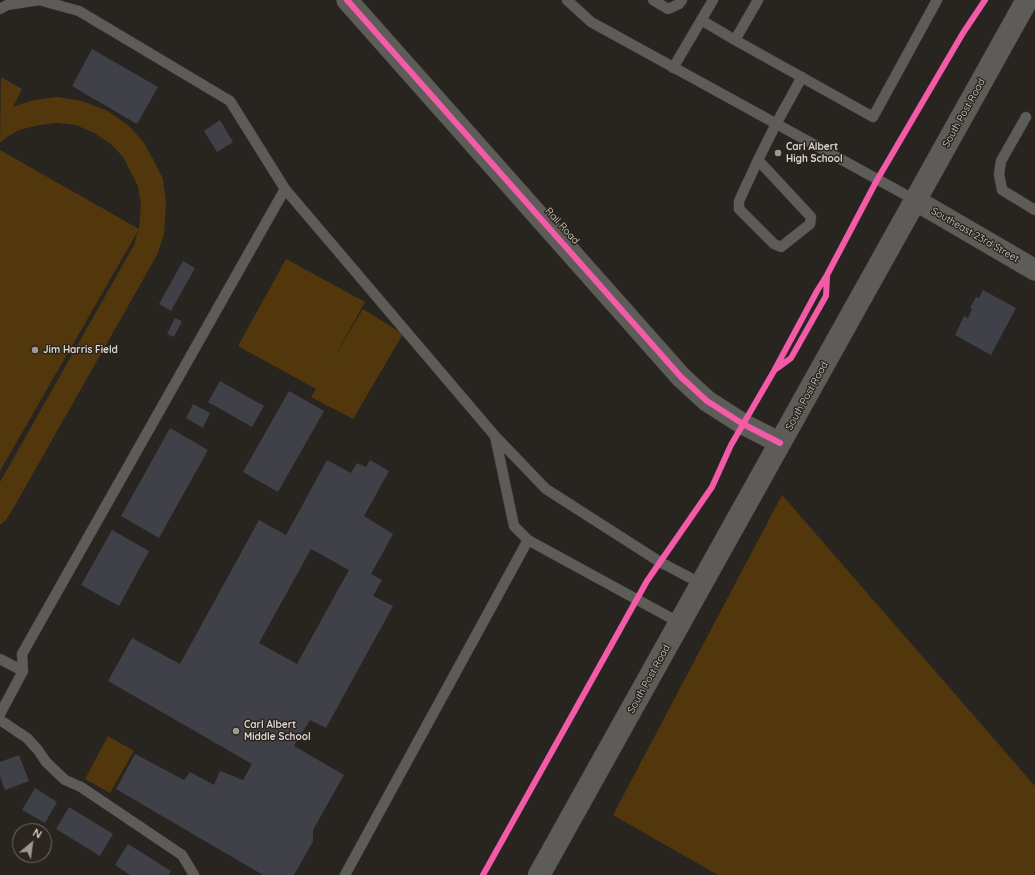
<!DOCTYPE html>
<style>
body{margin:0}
#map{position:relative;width:1035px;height:875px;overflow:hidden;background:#282420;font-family:Quicksand,sans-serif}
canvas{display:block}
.north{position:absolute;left:12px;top:823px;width:40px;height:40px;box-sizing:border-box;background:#2b251d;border:1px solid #716c65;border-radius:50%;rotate:29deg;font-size:11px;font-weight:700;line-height:16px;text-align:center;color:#dad6d1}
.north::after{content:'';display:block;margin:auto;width:14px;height:18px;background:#9c9893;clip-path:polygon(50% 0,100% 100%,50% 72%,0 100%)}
</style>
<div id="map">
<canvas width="1035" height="875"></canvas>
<div class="north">N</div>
</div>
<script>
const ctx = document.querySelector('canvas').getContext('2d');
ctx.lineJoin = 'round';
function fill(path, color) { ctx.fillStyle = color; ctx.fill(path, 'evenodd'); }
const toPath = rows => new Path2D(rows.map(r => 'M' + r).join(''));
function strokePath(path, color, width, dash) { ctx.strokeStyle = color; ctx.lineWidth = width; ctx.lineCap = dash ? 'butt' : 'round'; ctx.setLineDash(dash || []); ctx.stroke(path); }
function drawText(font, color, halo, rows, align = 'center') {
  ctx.font = font + ' Quicksand,sans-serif'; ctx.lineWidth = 3; ctx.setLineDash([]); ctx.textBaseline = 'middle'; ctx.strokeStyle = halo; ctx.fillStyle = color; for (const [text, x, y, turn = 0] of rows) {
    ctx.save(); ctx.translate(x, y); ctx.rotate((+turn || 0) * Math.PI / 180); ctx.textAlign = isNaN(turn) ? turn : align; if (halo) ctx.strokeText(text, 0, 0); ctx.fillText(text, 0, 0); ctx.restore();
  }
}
fill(toPath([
 [1,77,22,89,13,107,34,100,57,97,82,101,106,110,128,125,144,143,154,161,163,179,166,203,164,234,157,255,14,507,6,520,0,525,0,482,134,245,138,231,0,471,0,150,139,229,141,205,138,186,123,157,111,144,94,133,76,125,57,123,39,125,19,130,7,137,0,143],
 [286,259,365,302,334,358,363,309,403,334,353,419,311,397,316,389,238,346],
 [782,495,1035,786,1035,875,718,875,613,815],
 [108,736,134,751,110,793,85,779]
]), '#52370c');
fill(toPath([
 [92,49,158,87,137,124,72,86],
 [220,120,233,142,217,152,204,131],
 [183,261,195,268,171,311,159,304],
 [983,290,1016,308,991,355,955,335,964,316,968,318,972,309,970,308,976,297,979,298],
 [175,318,182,321,174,337,167,334],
 [220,381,264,406,252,427,208,402],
 [289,391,324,411,278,492,243,472],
 [193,404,210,413,203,428,186,418],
 [170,428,208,450,159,538,121,516],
 [327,460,351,473,357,463,366,467,370,460,389,471,364,516,393,534,371,574,382,580,373,596,393,606,326,728,310,720,294,746,344,775,313,830,313,841,294,875,263,875,116,789,135,754,184,780,190,772,214,785,220,771,243,780,252,764,108,681,132,638,180,664,259,520,286,535],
 [311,549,349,570,297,664,259,643],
 [112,530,149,551,119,606,81,585],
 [19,755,29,781,5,790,0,776,0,762],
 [35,788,57,802,45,823,22,810],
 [69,807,113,834,100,856,56,829],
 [128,844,171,871,169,875,130,875,115,865]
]), '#404049');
const lane = toPath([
 [39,0,79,11,230,101,285,189,495,436,546,489,660,562,702,584],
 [567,0,591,22,915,200],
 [653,0,668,9,679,4,682,0],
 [758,0,735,40,873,117,937,0],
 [0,9,7,5,39,0],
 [701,20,735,40],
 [673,68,713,0],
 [1026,117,1001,161,999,174,1002,190,1035,210],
 [758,160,811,217,810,224,781,247,774,244,739,209,739,201,758,160,776,124,802,77],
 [495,436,514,526,528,540,680,623],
 [0,659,23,671],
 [0,714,23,671,22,654,285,189],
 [0,720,27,738,38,750,46,762,65,780,81,787,182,855,194,875],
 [345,875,528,540]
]);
const street = toPath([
 [347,0,681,377,707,401,743,424,780,443],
 [915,200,1035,270]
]);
const secondary = toPath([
 [539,875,1027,0]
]);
strokePath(lane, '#45423e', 11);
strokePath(street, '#45423e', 22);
strokePath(secondary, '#45423e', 23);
strokePath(lane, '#5e5c59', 10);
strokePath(street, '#5e5c59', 21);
strokePath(secondary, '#5e5c59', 22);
strokePath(toPath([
 [347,0,681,377,707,401,743,424,780,443],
 [776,369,791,358,826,296,827,277],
 [483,875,647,581,712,487,731,445,774,371,817,291,827,275,877,180,963,33,985,0]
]), '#f35aa7', 6);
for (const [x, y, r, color] of [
 [778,153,4,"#9c9893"],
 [35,350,4,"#9c9893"],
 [236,731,4,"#9c9893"]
]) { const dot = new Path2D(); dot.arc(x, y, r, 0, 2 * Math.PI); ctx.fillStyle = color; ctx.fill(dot); strokePath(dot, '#2b251d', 1.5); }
drawText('10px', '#dad6d1', '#2b251d', [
 ["South Post Road",964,113,-61],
 ["Rail Road",562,226,48],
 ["Southeast 23rd Street",975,235,30],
 ["South Post Road",807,396,-61],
 ["South Post Road",649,679,-61]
]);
drawText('bold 10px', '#dad6d1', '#2b251d', [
 ["Carl Albert",786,147],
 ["High School",786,159],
 ["Jim Harris Field",43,350],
 ["Carl Albert",244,725],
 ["Middle School",244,737]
], 'left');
</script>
